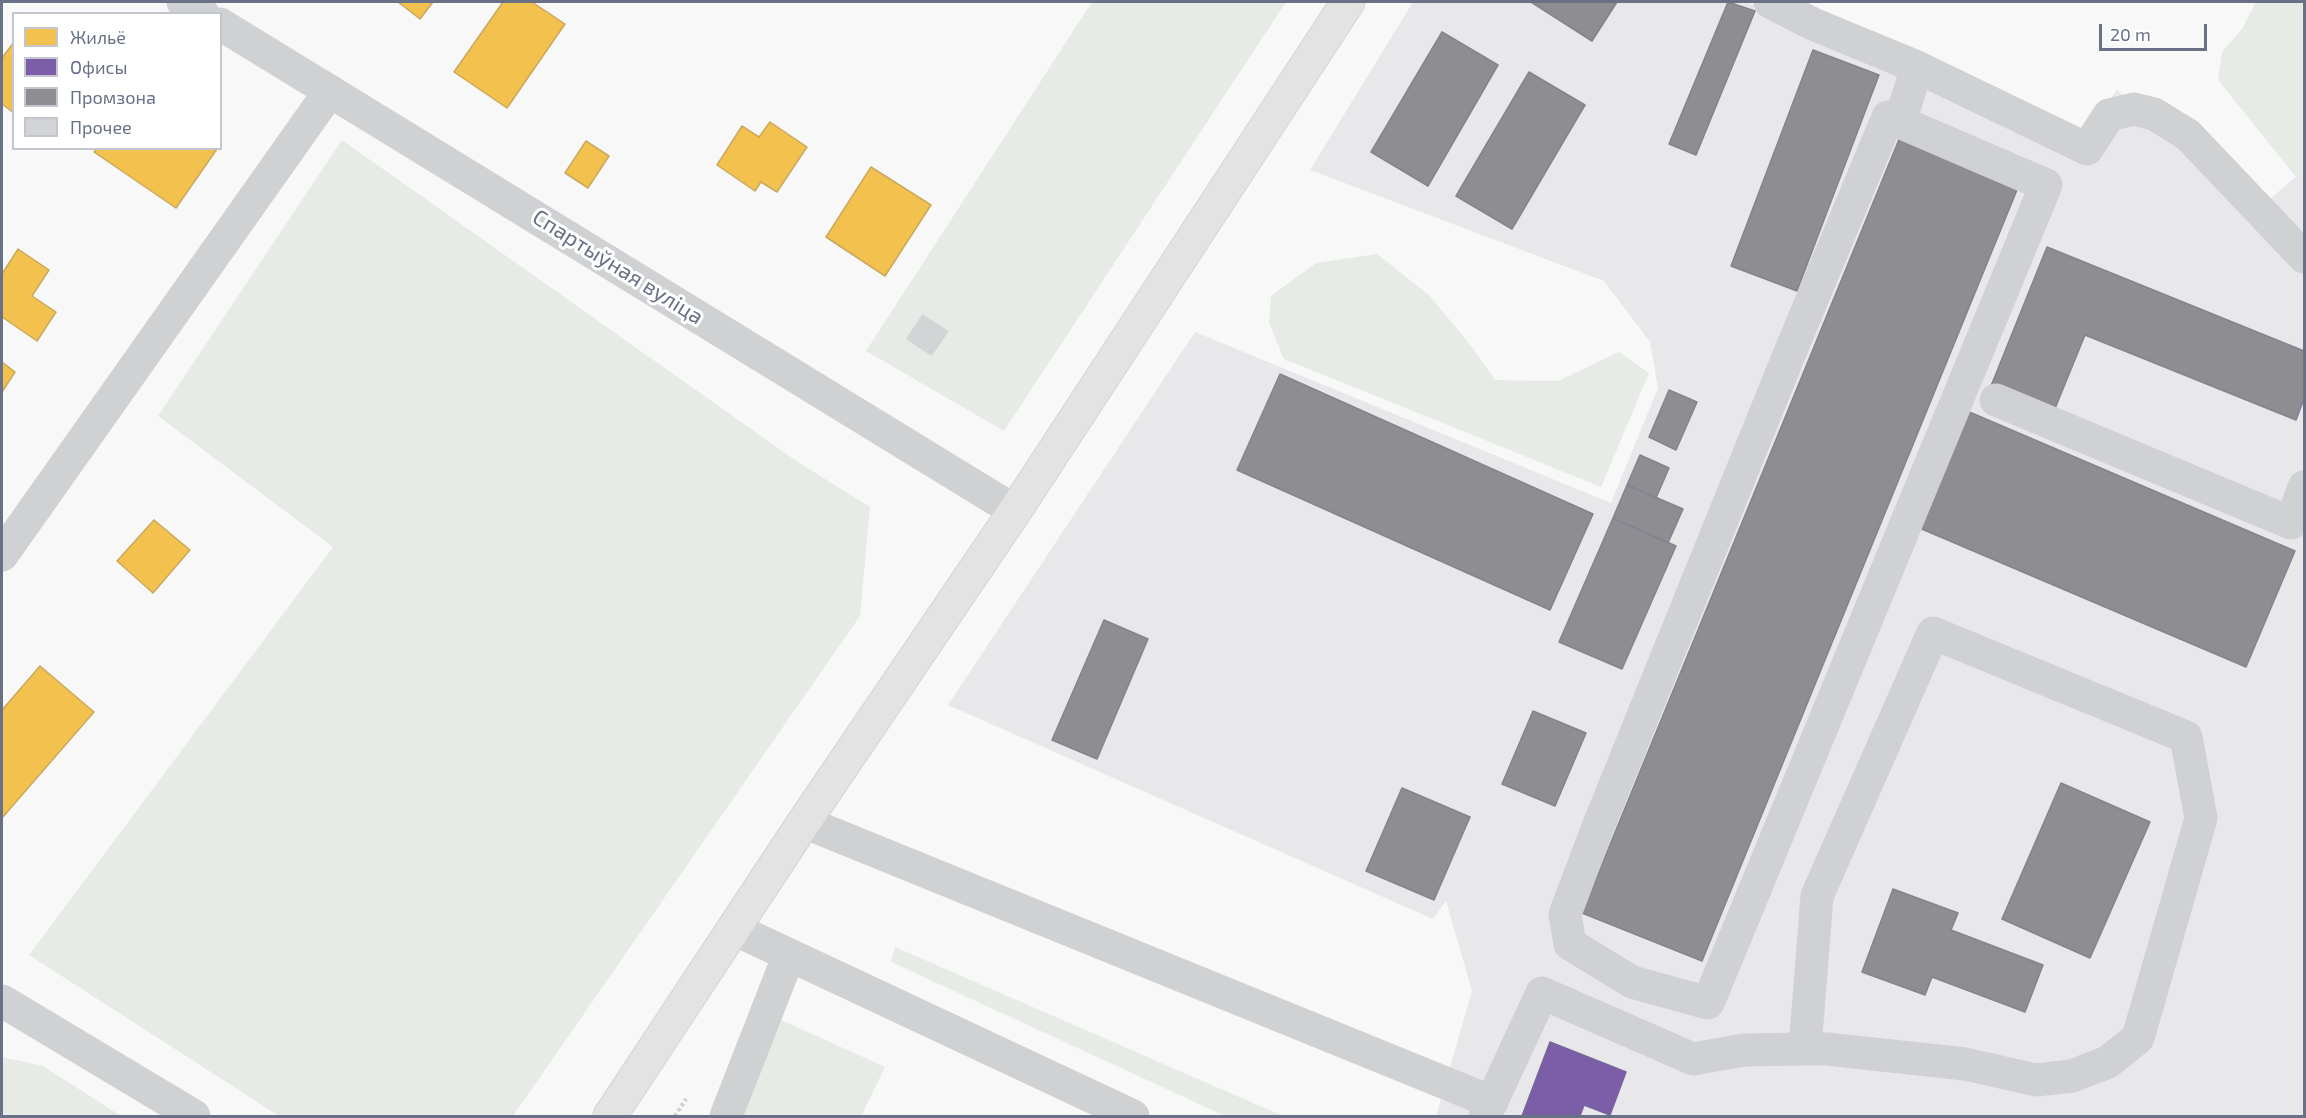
<!DOCTYPE html>
<meta charset="utf-8">
<style>
body{margin:0}
#map{position:relative;width:2306px;height:1118px;overflow:hidden;background:#f8f8f8;font-family:"Exo 2",sans-serif}
canvas{display:block}
.frame{position:absolute;inset:0;border:3px solid #697187;pointer-events:none}
.legend{position:absolute;left:12px;top:12px;width:210px;height:138px;box-sizing:border-box;background:#fff;border:2px solid #c3c6cf;margin:0;padding:8px 10px;list-style:none;font-size:18px;color:#697187}
.legend li{display:flex;align-items:center;gap:12px;height:30px}
.legend b{width:30px;border:2px solid #c3c6cf}
.scale{position:absolute;left:2099px;top:24px;width:108px;height:27px;box-sizing:border-box;border:3px solid #697187;border-top:0;padding-left:8px;font-size:18px;line-height:21px;white-space:nowrap;color:#697187;-webkit-text-stroke:4px #fff;paint-order:stroke}
</style>
<div id="map">
<canvas width="2306" height="1118"></canvas>
<div class="frame"></div>
<ul class="legend">
<li><b style="height:16px;background:#f2c14e"></b>Жильё</li>
<li><b style="height:16px;background:#7b5ea7"></b>Офисы</li>
<li><b style="height:16px;background:#8d8d92"></b>Промзона</li>
<li><b style="height:16px;background:#d3d4d5"></b>Прочее</li>
</ul>
<div class="scale">20 m</div>
</div>
<script>
const ctx = document.querySelector('canvas').getContext('2d');
ctx.lineJoin = 'round';
function fill(path, color) { ctx.fillStyle = color; ctx.fill(path, 'evenodd'); }
const toPath = rows => new Path2D(rows.map(r => 'M' + r).join(''));
function strokePath(path, color, width, dash) { ctx.strokeStyle = color; ctx.lineWidth = width; ctx.lineCap = dash ? 'butt' : 'round'; ctx.setLineDash(dash || []); ctx.stroke(path); }
function drawText(font, color, halo, rows, align = 'center') {
  ctx.font = font + ' "Exo 2",sans-serif'; ctx.lineWidth = 6; ctx.setLineDash([]); ctx.textBaseline = 'middle'; ctx.strokeStyle = halo; ctx.fillStyle = color; for (const [text, x, y, turn = 0] of rows) {
    ctx.save(); ctx.translate(x, y); ctx.rotate((+turn || 0) * Math.PI / 180); ctx.textAlign = isNaN(turn) ? turn : align; if (halo) ctx.strokeText(text, 0, 0); ctx.fillText(text, 0, 0); ctx.restore();
  }
}
fill(toPath([
 [1413,2,1746,2,1910,77,2076,144,2117,90,2253,213,2296,177,2304,181,2304,1116,1436,1116,1472,991,1446,901,1433,919,948,705,1195,332,1611,503,1658,388,1650,342,1604,281,1310,170]
]), '#e8e8ea');
fill(toPath([
 [1092,2,1286,2,1004,431,866,351],
 [2256,2,2304,2,2304,181,2296,177,2218,80,2222,52,2242,29],
 [342,140,795,460,870,507,860,616,513,1116,279,1116,29,955,333,547,158,416],
 [1377,254,1429,295,1472,347,1495,380,1558,381,1619,352,1649,373,1601,487,1284,359,1269,323,1271,296,1316,263],
 [895,947,1283,1116,1225,1116,891,962],
 [779,1019,885,1067,861,1116,742,1116],
 [2,1057,43,1066,121,1116,2,1116]
]), '#e7ebe6');
const homes = toPath([
 [398,2,433,2,420,19,398,2],
 [503,2,532,2,565,24,507,108,454,72,503,2],
 [14,42,14,113,2,104,2,58,14,42],
 [770,122,807,147,777,192,761,182,755,191,717,165,742,126,759,137,770,122],
 [586,141,609,156,588,188,565,173,586,141],
 [97,148,217,148,217,149,176,208,94,152,97,148],
 [871,167,931,205,885,276,826,237,871,167],
 [18,249,49,270,32,296,56,312,37,341,2,317,2,274,18,249],
 [2,362,15,372,2,392,2,362],
 [154,520,190,550,153,593,117,561,154,520],
 [40,666,94,712,2,818,2,710,40,666]
]);
fill(homes, '#f2c14e');
strokePath(homes, '#c9a95f', 1.5);
const offices = toPath([
 [1550,1042,1626,1072,1610,1115,1584,1105,1580,1116,1522,1116,1550,1042]
]);
fill(offices, '#7b5ea7');
strokePath(offices, '#76649d', 1.5);
const industry = toPath([
 [1531,2,1617,2,1592,41,1531,2],
 [1728,2,1755,11,1696,155,1669,144,1728,2],
 [1442,32,1498,65,1428,186,1371,152,1442,32],
 [1813,50,1879,75,1797,291,1731,266,1813,50],
 [1529,72,1585,105,1512,229,1456,196,1529,72],
 [1900,137,2019,185,1702,961,1582,913,1900,137],
 [2047,247,2304,351,2304,399,2296,420,2085,335,2054,411,1991,386,2047,247],
 [1280,374,1593,514,1550,610,1237,470,1280,374],
 [1669,390,1697,402,1676,450,1649,437,1669,390],
 [1967,411,2295,551,2246,667,1917,527,1967,411],
 [1640,455,1669,468,1656,498,1627,485,1640,455],
 [1627,485,1683,509,1668,543,1613,518,1627,485],
 [1613,518,1676,546,1622,669,1559,642,1613,518],
 [1104,620,1148,639,1097,759,1052,740,1104,620],
 [1533,711,1586,733,1555,806,1502,784,1533,711],
 [2061,783,2150,822,2090,958,2002,919,2061,783],
 [1402,788,1470,817,1434,900,1366,871,1402,788],
 [1893,889,1958,913,1951,930,2043,965,2025,1012,1932,977,1925,995,1862,972,1893,889]
]);
fill(industry, '#8d8d92');
strokePath(industry, '#82858f', 1.5);
const building = toPath([
 [922,313,950,331,932,357,905,339,922,313]
]);
fill(building, '#d3d4d5');
strokePath(building, '#e8e8e8', 1.5);
const major = toPath([
 [610,1116,804,822,1015,511,1348,2]
]);
strokePath(major, '#d4d4d6', 35);
strokePath(toPath([
 [675,1116,686,1099]
]), '#cececf', 4, [3, 3]);
strokePath(toPath([
 [183,2,203,14],
 [1770,2,1813,24,1917,67,1900,122],
 [220,24,1015,511],
 [1917,67,2087,149,2109,115,2134,109,2154,114,2188,135,2304,257],
 [1888,117,2046,185,1708,1003,1632,982,1570,944,1565,914,1598,827,1791,350,1888,117],
 [1996,400,2291,523,2304,487],
 [2,555,330,91],
 [804,822,1492,1102],
 [734,929,1133,1116],
 [2,1001,194,1116],
 [726,1116,789,955],
 [1485,1116,1542,993,1693,1059,1744,1050,1805,1049,1827,1049,1965,1064,2036,1080,2072,1076,2108,1062,2138,1038,2201,818,2186,737,1933,633,1817,896,1805,1049]
]), '#d0d1d3', 33);
strokePath(major, '#e3e3e4', 33);
drawText('22px', '#697187', '#fff', [
 ["Спартыўная вуліца",618,267,32]
]);
</script>
